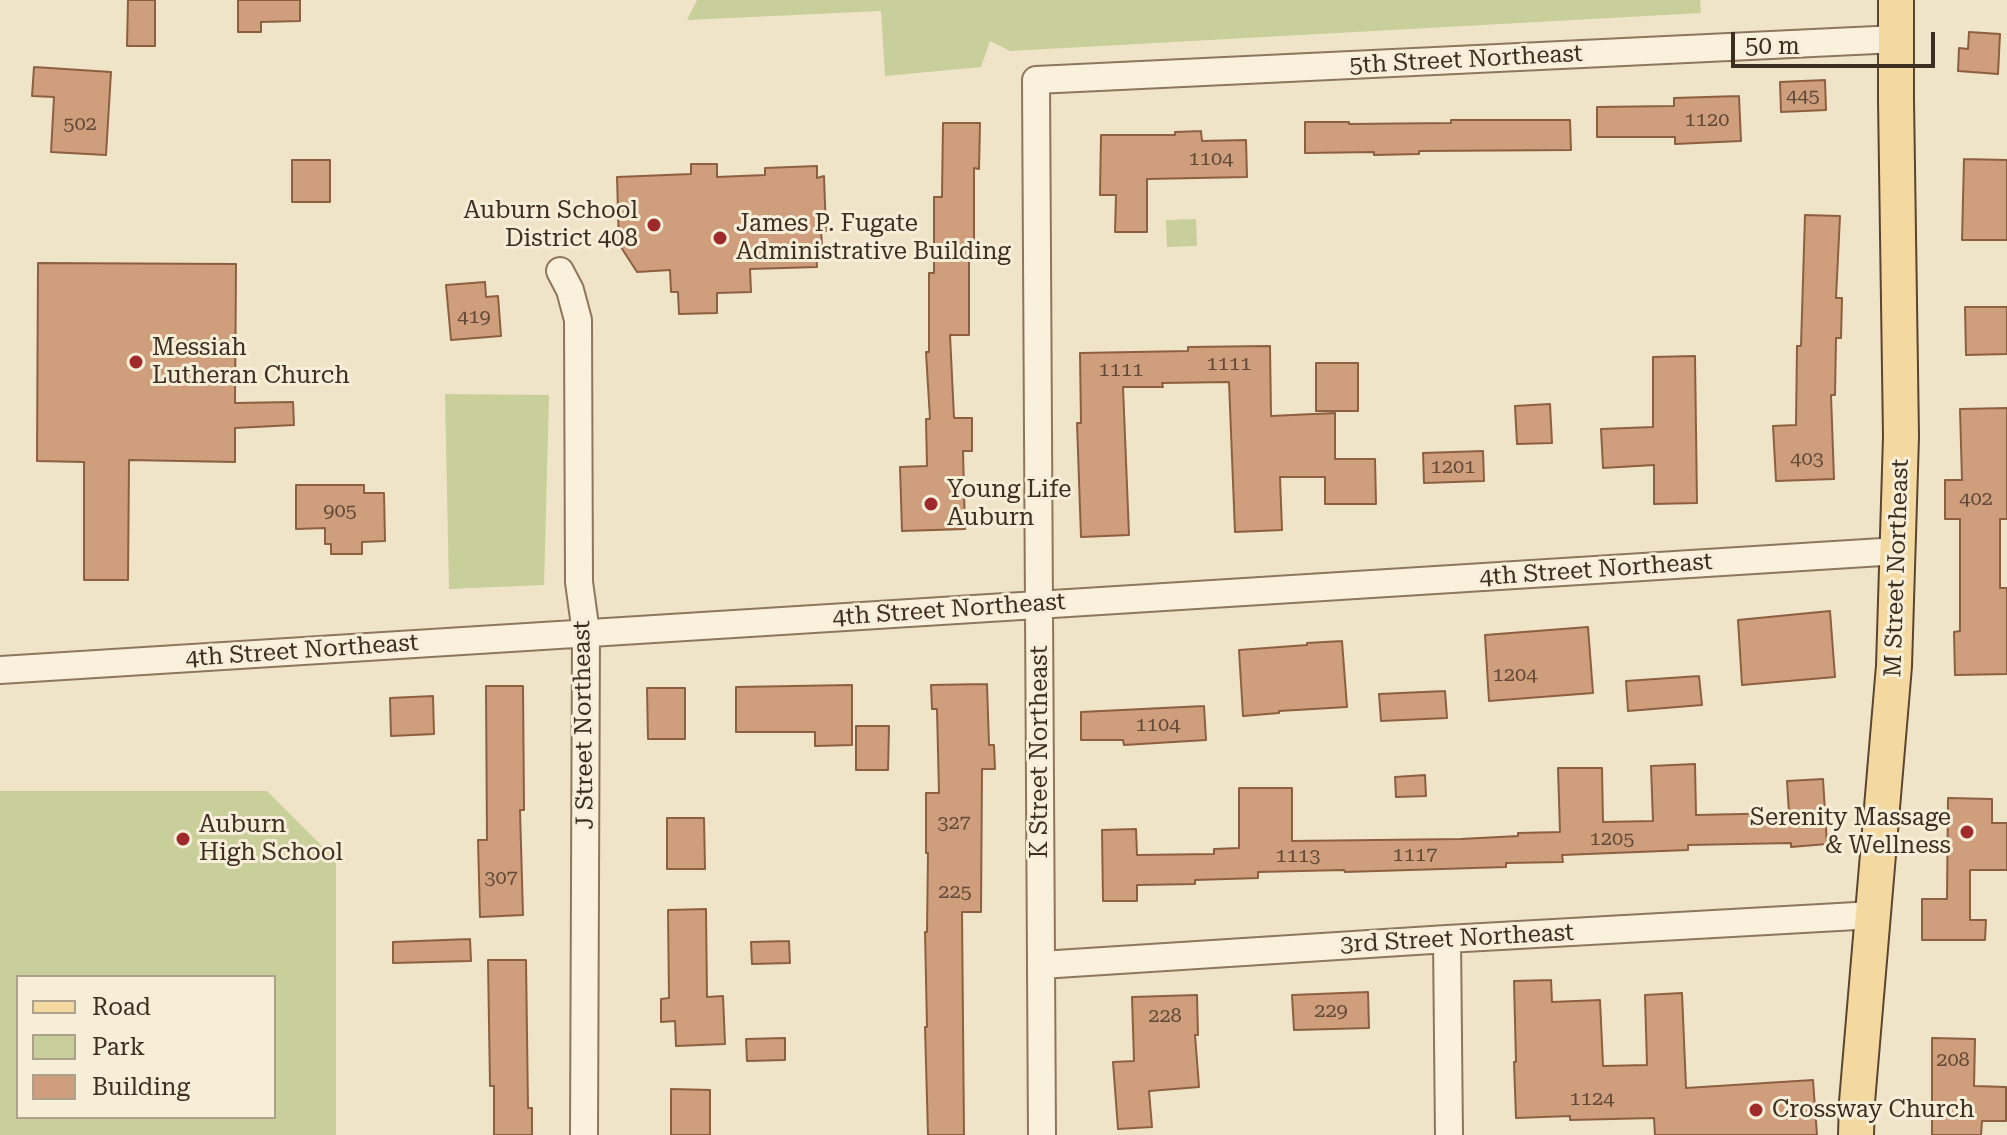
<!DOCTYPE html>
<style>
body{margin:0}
#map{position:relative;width:2007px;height:1135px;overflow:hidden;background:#f0e4c8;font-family:"Roboto Serif",serif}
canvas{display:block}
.legend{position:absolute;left:16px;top:975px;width:260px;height:144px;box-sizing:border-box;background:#f7eed8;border:2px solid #ada18e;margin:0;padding:10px 14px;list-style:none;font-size:24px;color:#3d2e20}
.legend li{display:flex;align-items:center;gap:16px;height:40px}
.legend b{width:40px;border:2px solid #ada18e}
.scale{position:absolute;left:1731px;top:32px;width:204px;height:36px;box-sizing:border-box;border:4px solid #3d2e20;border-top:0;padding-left:10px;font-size:24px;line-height:28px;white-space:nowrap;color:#3d2e20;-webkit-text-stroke:6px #f7eed8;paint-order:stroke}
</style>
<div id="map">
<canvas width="2007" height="1135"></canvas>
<ul class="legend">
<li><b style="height:10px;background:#f3d9a0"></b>Road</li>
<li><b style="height:22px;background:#c9cf9b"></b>Park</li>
<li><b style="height:22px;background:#cf9f7d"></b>Building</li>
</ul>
<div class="scale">50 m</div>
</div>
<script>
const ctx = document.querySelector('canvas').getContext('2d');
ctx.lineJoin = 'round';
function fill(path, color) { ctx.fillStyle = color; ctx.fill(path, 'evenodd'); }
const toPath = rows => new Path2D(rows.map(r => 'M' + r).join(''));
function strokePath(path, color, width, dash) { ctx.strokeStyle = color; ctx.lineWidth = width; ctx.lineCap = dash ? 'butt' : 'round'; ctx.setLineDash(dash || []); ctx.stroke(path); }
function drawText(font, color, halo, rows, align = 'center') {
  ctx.font = font + ' "Roboto Serif",serif'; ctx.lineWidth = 6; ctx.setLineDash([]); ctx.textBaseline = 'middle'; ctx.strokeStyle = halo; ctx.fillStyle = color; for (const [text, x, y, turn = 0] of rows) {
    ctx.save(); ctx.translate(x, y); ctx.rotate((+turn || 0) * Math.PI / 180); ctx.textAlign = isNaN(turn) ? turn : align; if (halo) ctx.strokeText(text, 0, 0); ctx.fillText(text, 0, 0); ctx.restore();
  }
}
fill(toPath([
 [697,0,1700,0,1701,13,1010,51,990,41,981,67,885,76,881,11,687,20],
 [1196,219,1197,246,1167,247,1166,220],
 [445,394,549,395,544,585,449,589],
 [0,791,267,791,336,860,336,1135,0,1135],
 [18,977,274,977,274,1117,18,1117]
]), '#c9cf9b');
const building = toPath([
 [128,0,155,0,155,46,127,46,128,0],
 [238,0,300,0,300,21,261,22,261,32,238,32,238,0],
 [1969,32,2000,34,1998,74,1958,71,1959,48,1968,49,1969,32],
 [34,67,111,72,106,155,51,152,54,97,32,96,34,67],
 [1825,80,1826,110,1781,112,1780,82,1825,80],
 [1739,96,1741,141,1675,144,1675,137,1597,137,1597,107,1674,106,1674,98,1739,96],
 [1451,120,1570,120,1571,150,1419,151,1419,154,1374,155,1374,152,1305,153,1305,122,1349,122,1349,124,1451,123,1451,120],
 [943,123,980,123,979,169,974,168,974,259,969,259,969,335,950,335,954,418,972,418,972,451,963,451,965,529,902,531,900,467,927,466,926,419,930,419,926,352,929,352,929,273,934,273,934,197,942,197,943,123],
 [1201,131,1202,141,1246,140,1247,177,1147,179,1147,232,1115,232,1116,195,1100,195,1101,135,1175,135,1175,132,1201,131],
 [1964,159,2007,160,2007,240,1962,240,1964,159],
 [292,160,330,160,330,202,292,202,292,160],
 [691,164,717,164,717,177,765,175,765,168,817,166,817,178,824,176,826,231,821,231,822,245,816,245,817,267,750,269,751,292,717,293,717,313,679,314,678,292,671,292,670,270,637,272,619,244,617,177,691,174,691,164],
 [1805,215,1840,216,1836,298,1842,298,1841,338,1836,338,1835,395,1831,395,1834,479,1776,481,1773,426,1796,425,1797,346,1801,346,1805,215],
 [38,263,236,264,235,403,293,402,294,425,235,428,235,462,129,460,128,580,84,580,84,462,37,461,38,263],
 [485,282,486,297,498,296,501,336,451,340,446,285,485,282],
 [1965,307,2007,307,2007,354,1966,355,1965,307],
 [1270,346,1271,416,1335,413,1335,459,1375,459,1376,504,1325,504,1325,477,1280,477,1282,530,1235,532,1229,382,1162,383,1163,387,1123,387,1129,535,1081,537,1077,423,1081,423,1080,353,1188,351,1188,347,1270,346],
 [1695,356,1697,503,1654,504,1654,465,1603,468,1601,429,1653,427,1653,357,1695,356],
 [1316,363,1358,363,1358,411,1316,411,1316,363],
 [1550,404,1552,443,1517,444,1515,406,1550,404],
 [2007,408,2007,519,2000,519,2000,588,2007,588,2007,674,1955,675,1954,632,1960,631,1960,519,1945,519,1945,480,1962,480,1960,409,2007,408],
 [1483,451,1484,481,1424,483,1423,453,1483,451],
 [296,485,364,485,364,493,384,493,385,541,362,542,362,554,331,554,331,544,325,544,325,528,296,529,296,485],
 [1830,611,1835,677,1742,685,1738,620,1830,611],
 [1588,627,1593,693,1489,701,1485,635,1588,627],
 [1342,641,1347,707,1279,711,1279,713,1243,716,1239,650,1307,645,1307,643,1342,641],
 [1699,676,1702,705,1628,711,1626,681,1699,676],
 [987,684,989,745,994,745,995,769,982,769,981,912,962,912,964,1135,928,1135,925,1027,927,1027,925,932,927,932,928,853,926,853,926,793,939,793,937,709,932,709,931,685,987,684],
 [852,685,852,745,815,746,815,732,736,732,736,687,852,685],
 [486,686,523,686,524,810,520,810,523,915,480,917,478,840,487,840,486,686],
 [647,688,685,688,685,739,648,739,647,688],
 [1445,691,1447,718,1381,721,1379,694,1445,691],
 [433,696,434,734,391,736,390,698,433,696],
 [1204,706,1206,740,1124,745,1123,740,1081,740,1081,712,1204,706],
 [856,726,889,726,888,770,856,770,856,726],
 [1695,764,1696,815,1789,813,1787,781,1823,779,1827,844,1791,847,1791,843,1688,845,1688,850,1562,855,1563,862,1506,863,1506,867,1345,872,1344,870,1258,872,1258,878,1195,880,1195,884,1137,885,1137,901,1103,901,1102,830,1136,829,1137,855,1214,854,1214,849,1239,848,1239,788,1292,788,1292,841,1461,839,1518,836,1518,833,1560,832,1558,768,1602,768,1603,822,1653,821,1651,766,1695,764],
 [1425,775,1426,796,1396,797,1395,777,1425,775],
 [1948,798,1992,799,1992,823,2007,823,2007,870,1970,870,1970,920,1986,920,1985,940,1922,940,1922,899,1947,899,1948,798],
 [667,818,704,818,705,869,667,869,667,818],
 [706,909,707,997,723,996,725,1044,676,1046,675,1021,661,1022,661,999,669,998,668,910,706,909],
 [470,939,471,961,393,963,393,942,470,939],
 [789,941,790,963,752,964,751,942,789,941],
 [488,960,526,960,528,1108,532,1108,532,1135,494,1135,494,1086,490,1086,488,960],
 [1551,980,1552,1002,1600,1000,1603,1066,1647,1065,1645,995,1682,993,1686,1088,1813,1080,1817,1135,1655,1135,1654,1118,1570,1120,1570,1116,1516,1118,1514,1062,1516,1062,1514,981,1551,980],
 [1368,992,1369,1028,1294,1030,1292,995,1368,992],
 [1197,995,1198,1035,1195,1035,1199,1087,1149,1091,1152,1127,1118,1129,1113,1062,1134,1061,1132,997,1197,995],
 [785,1038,785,1060,747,1061,746,1039,785,1038],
 [1932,1038,1975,1039,1974,1086,2006,1087,2006,1121,1982,1121,1981,1135,1932,1135,1932,1038],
 [671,1089,710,1090,710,1135,671,1135,671,1089]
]);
fill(building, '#cf9f7d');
strokePath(building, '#8d5f41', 2);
const minor = toPath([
 [560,271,570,290,578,320,579,582,586,633,584,1135],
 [0,670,1898,551],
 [1447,939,1449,1135],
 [1041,965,1447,939,1874,915],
 [1042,1135,1036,80,1897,39]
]);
const major = toPath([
 [1856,1135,1857,1102,1894,666,1901,437,1896,99,1896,0]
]);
strokePath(minor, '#8d765c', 30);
strokePath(major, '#5b4430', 38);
strokePath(minor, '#faf1dc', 26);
strokePath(major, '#f3d9a0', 34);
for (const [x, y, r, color] of [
 [654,225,8,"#9e2a2b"],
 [720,238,8,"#9e2a2b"],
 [136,362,8,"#9e2a2b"],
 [931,504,8,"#9e2a2b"],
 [1967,832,8,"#9e2a2b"],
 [183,839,8,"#9e2a2b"],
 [1756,1110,8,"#9e2a2b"]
]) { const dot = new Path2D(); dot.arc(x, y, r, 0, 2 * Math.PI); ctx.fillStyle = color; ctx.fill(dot); strokePath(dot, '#f7eed8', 3); }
drawText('20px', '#624a37', null, [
 ["445",1803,96],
 ["1120",1707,120],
 ["502",80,124],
 ["1104",1211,159],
 ["419",474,317],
 ["1111",1229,364],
 ["1111",1121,370],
 ["403",1807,459],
 ["1201",1453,467],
 ["402",1976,499],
 ["905",340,511],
 ["1204",1515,675],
 ["1104",1158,725],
 ["327",954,823],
 ["1205",1612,839],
 ["1117",1415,855],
 ["1113",1298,856],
 ["307",501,878],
 ["225",955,892],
 ["229",1331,1011],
 ["228",1165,1016],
 ["208",1953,1060],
 ["1124",1592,1099]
]);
drawText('24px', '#3d2e20', '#f7eed8', [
 ["5th Street Northeast",1466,60,-3],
 ["M Street Northeast",1897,568,-88],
 ["4th Street Northeast",1596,570,-4],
 ["4th Street Northeast",949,610,-4],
 ["4th Street Northeast",302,651,-4],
 ["J Street Northeast",584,725,-91],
 ["K Street Northeast",1040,752,-90],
 ["3rd Street Northeast",1457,939,-3]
]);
drawText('24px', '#3d2e20', '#f7eed8', [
 ["Auburn School",638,211,"right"],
 ["District 408",638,239,"right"],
 ["James P. Fugate",736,224],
 ["Administrative Building",736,252],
 ["Messiah",152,348],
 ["Lutheran Church",152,376],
 ["Young Life",947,490],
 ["Auburn",947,518],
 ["Serenity Massage",1951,818,"right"],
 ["& Wellness",1951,846,"right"],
 ["Auburn",199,825],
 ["High School",199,853],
 ["Crossway Church",1772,1110]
], 'left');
</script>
